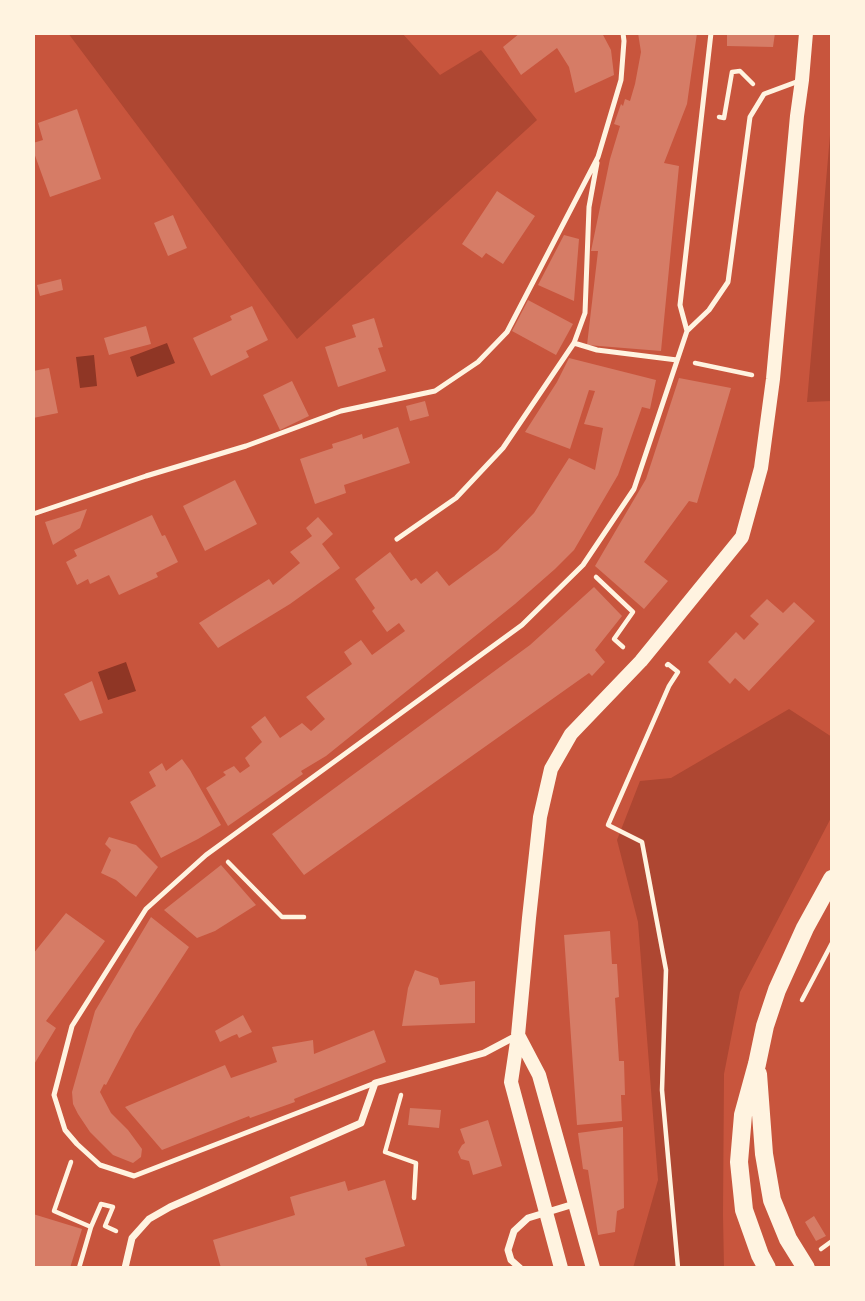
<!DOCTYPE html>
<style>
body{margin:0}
#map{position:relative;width:865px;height:1301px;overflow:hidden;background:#c8553d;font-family:"Source Sans 3",sans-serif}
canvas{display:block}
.frame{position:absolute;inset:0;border:35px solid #fff3e0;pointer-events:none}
</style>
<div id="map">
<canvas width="865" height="1301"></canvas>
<div class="frame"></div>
</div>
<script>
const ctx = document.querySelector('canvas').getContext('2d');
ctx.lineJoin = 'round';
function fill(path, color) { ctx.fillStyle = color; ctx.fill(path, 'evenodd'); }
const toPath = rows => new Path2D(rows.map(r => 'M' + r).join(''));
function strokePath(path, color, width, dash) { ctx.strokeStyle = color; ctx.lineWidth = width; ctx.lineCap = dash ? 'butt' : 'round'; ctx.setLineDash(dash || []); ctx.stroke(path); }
fill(toPath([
 [68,33,402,33,440,75,481,50,537,120,297,339],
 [832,112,832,401,807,402],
 [789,709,832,737,832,816,740,992,724,1074,723,1215,724,1268,633,1268,658,1180,638,922,617,840,640,781,671,778]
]), '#ae4732');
fill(toPath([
 [167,343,175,363,137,377,130,357],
 [94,355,97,386,80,388,76,357],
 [126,662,136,691,108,700,98,672]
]), '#8f3625');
fill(toPath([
 [520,33,602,33,611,50,614,75,575,93,569,67,557,48,521,75,503,47],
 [638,33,697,33,687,104,664,163,679,166,661,351,587,345,598,251,591,251,610,159,620,126,614,124,621,104,623,106,625,99,630,101,635,84,641,52],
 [727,33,775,33,773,47,727,46],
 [77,109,101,179,50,197,33,150,33,143,43,140,38,123],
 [497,191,535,216,503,264,486,253,482,258,462,244],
 [173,215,187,248,168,256,154,223],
 [564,235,579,239,574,301,538,285],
 [61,279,63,290,40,296,37,285],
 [528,300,573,324,556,355,512,331],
 [252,306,268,340,246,351,249,357,211,376,193,338,232,320,230,316],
 [374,318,383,347,378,348,386,371,338,387,325,347,356,337,352,325],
 [146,326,151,344,109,355,104,338],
 [569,358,656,380,650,409,642,407,618,475,574,550,555,569,515,604,326,756,301,771,303,774,228,826,206,788,226,775,223,772,234,766,240,773,250,766,245,758,262,742,251,727,265,716,280,738,302,723,311,731,325,719,306,697,352,664,344,652,361,640,372,655,405,631,399,623,387,632,372,611,375,608,355,579,390,552,411,581,416,578,421,584,437,571,449,586,498,550,534,513,569,458,595,470,603,428,584,424,595,391,589,390,570,449,525,432,557,382],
 [49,368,58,413,33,418,33,371],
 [679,378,731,388,697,503,689,501,644,562,668,581,644,609,595,566,646,479],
 [292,381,309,416,280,430,263,395],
 [425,401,429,416,410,421,406,406],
 [398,427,410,463,344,485,346,493,315,504,300,459,333,448,332,444,348,439,362,434,363,439],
 [235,480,257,524,205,551,183,506],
 [87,509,80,528,53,545,45,522],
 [152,515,162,536,165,535,178,562,156,573,158,577,119,595,109,575,90,584,88,579,77,585,66,562,77,556,74,550],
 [318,517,333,534,322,544,340,568,290,604,218,648,199,623,269,579,273,585,300,563,290,552,312,536,306,528],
 [594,587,622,616,595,650,605,662,592,676,589,673,304,875,272,834,530,645],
 [767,599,783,613,794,602,815,621,749,691,735,678,730,684,708,662,736,632,744,640,759,624,750,616],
 [92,681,103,713,80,721,64,694],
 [182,759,190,770,221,825,198,839,161,858,130,802,156,786,149,772,162,763,166,771],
 [109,837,136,845,158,867,136,897,116,880,101,873,111,850,105,844],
 [221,865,256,905,215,931,197,938,164,910],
 [66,913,105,941,46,1021,56,1028,33,1066,33,954],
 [151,917,189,947,135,1030,106,1085,104,1084,100,1092,111,1113,128,1130,142,1149,141,1157,133,1163,113,1155,90,1132,78,1114,73,1104,72,1092,95,1011],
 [610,931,612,964,617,964,619,997,615,998,619,1061,624,1061,625,1095,621,1095,622,1121,577,1125,564,935],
 [415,970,438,978,440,985,475,981,475,1023,402,1026,408,988],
 [243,1015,252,1032,239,1038,237,1034,232,1036,220,1042,215,1031],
 [374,1030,386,1062,294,1099,295,1102,250,1118,249,1116,162,1150,125,1107,225,1065,231,1078,277,1062,272,1047,313,1040,314,1054],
 [410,1108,441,1110,439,1128,408,1125],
 [488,1120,502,1166,473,1175,469,1161,461,1159,458,1152,462,1145,465,1143,460,1129],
 [623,1127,624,1208,617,1211,615,1232,598,1235,588,1170,583,1169,578,1133],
 [385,1180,405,1246,365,1258,368,1268,221,1268,213,1240,295,1215,290,1197,345,1181,348,1191],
 [33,1214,82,1229,70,1268,33,1268],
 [814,1216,826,1236,816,1241,805,1222]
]), '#d67c66');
strokePath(toPath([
 [719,117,724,118,732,72,740,71,753,84],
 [695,363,752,375],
 [596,577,633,612,614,639,623,647],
 [667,665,668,664,678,672,669,686,608,825,642,842,666,970,662,1090,678,1268],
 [228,862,282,917,304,917],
 [802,1000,832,943],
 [401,1095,385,1152,416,1163,414,1198],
 [71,1162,54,1211,91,1227,79,1268],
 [91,1227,101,1204,113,1207,105,1226,116,1231],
 [821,1249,832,1241]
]), '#fff3e0', 4.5);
strokePath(toPath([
 [687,331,680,305,711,33],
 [574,343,597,350,677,360],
 [33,514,146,476,246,446,341,411,435,391,478,362,507,332,598,157,621,80,624,41,623,33],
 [397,539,456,498,503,448,574,343,585,313,589,207,597,163],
 [375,1083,134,1176,100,1165,77,1144,65,1130,54,1095,72,1026,146,909,206,855,522,625,583,565,634,489,687,331,709,310,728,282,750,117,764,94,799,81]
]), '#fff3e0', 5);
strokePath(toPath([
 [125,1268,132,1238,149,1219,170,1207,361,1123,375,1083,484,1053,518,1035],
 [520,1268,511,1260,508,1250,514,1231,528,1218,574,1204]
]), '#fff3e0', 7);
strokePath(toPath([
 [518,1035,539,1075,593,1268],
 [561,1268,511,1082,518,1035,529,918,540,817,551,769,571,734,641,661,742,537,761,468,773,379,797,116,802,80,806,33]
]), '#fff3e0', 14);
strokePath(toPath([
 [758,1074,764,1154,772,1200,788,1239,806,1268],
 [767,1268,760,1255,744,1210,739,1162,743,1115,757,1064,765,1026,777,990,805,928,832,879]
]), '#fff3e0', 18);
</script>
